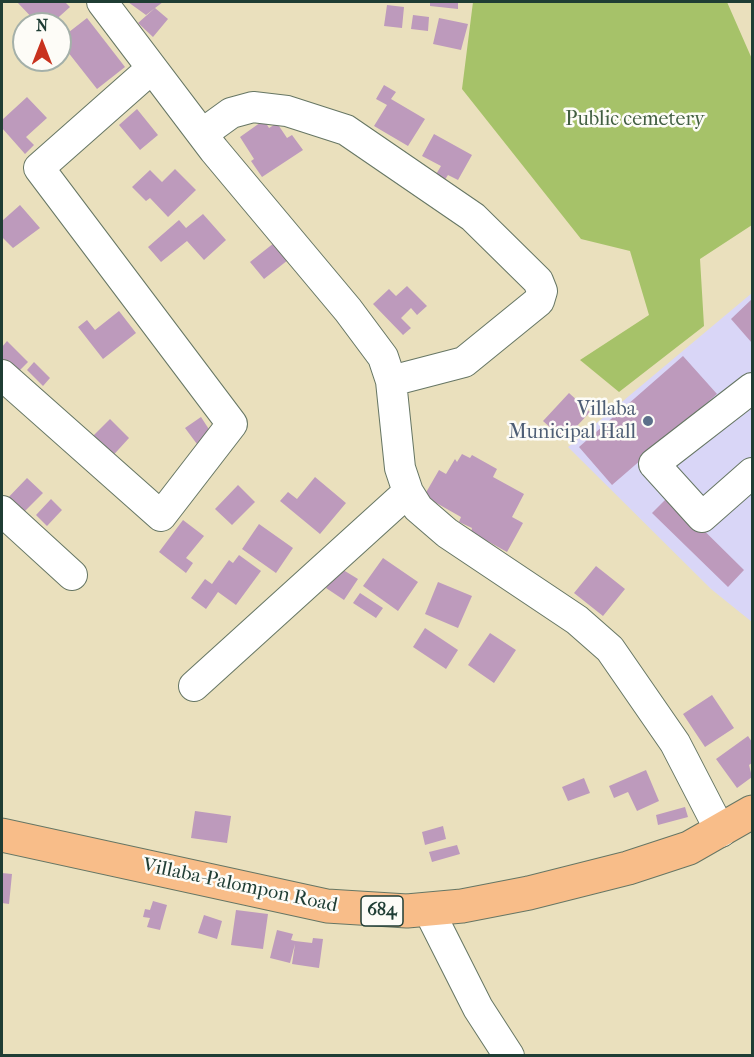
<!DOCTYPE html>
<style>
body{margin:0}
#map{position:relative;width:754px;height:1057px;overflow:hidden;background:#eae0bd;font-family:"IM FELL French Canon",serif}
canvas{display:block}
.frame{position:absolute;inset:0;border:3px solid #1f3d34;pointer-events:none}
.north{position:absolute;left:12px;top:12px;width:60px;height:60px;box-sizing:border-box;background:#fdfcf7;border:2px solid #a4b0a9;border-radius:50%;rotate:0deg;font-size:16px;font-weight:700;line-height:24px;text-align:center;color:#1f3d34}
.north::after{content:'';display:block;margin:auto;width:21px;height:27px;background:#c8321e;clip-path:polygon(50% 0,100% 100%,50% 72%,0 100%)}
</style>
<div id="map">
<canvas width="754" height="1057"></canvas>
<div class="frame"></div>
<div class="north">N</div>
</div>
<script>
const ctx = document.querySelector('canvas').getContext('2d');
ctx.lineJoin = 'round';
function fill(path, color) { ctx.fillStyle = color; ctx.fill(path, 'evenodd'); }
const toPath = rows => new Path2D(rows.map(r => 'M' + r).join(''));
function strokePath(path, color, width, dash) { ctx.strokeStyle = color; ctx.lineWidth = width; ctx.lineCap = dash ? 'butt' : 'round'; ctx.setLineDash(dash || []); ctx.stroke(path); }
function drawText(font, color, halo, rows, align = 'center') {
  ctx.font = font + ' "IM FELL French Canon",serif'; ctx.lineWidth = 5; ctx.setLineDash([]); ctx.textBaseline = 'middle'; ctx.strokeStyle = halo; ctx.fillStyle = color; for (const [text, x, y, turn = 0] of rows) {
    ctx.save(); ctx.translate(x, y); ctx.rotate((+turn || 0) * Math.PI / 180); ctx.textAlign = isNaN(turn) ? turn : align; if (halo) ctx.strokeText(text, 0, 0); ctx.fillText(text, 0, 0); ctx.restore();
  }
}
fill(toPath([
 [752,293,752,622,711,589,568,447]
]), '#d9d6f7');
fill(toPath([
 [473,2,727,2,752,59,752,225,700,259,704,326,619,392,580,360,649,315,630,251,581,239,462,89]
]), '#a6c269');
fill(toPath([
 [17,2,65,2,70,7,51,24,38,24],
 [128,2,163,2,155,8,168,19,153,37,138,23,155,8,146,15],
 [430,2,458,2,458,9,430,6],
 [387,5,404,7,402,28,384,26],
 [413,15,429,17,428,31,411,29],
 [87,18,125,67,97,89,60,42,60,39],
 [439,18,468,24,461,50,433,44],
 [384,85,396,92,391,99,425,119,408,146,374,126,387,105,376,99],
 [27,97,47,118,26,137,34,145,25,154,2,128,2,120],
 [137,109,158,135,140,150,119,125],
 [264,120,269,128,277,123,287,138,292,135,303,150,262,177,251,161,254,159,240,137],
 [434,134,472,155,458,180,448,175,444,181,435,176,441,166,422,156],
 [175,169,196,190,168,217,150,198,146,201,132,187,150,170,162,182],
 [20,205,40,228,13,248,2,237,2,221],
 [203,214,226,240,204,260,187,241,161,262,148,247,179,220,186,228],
 [274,243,288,260,264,279,250,262],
 [407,286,427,306,417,315,411,308,401,318,411,328,403,335,373,304,389,289,396,296],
 [752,299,752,343,731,319],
 [119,311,136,333,103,359,78,327,87,320,95,330],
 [7,341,28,362,15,375,2,363,2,347],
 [683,356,717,394,612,485,579,447],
 [34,362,50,378,43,386,27,370],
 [569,393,590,412,564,440,543,421],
 [201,417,212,434,197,444,185,428],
 [110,419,129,438,108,461,88,441],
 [462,454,470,458,472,455,497,469,493,477,524,494,512,517,523,523,507,552,471,532,472,528,459,522,461,517,424,496,439,470,446,474,455,459,457,462],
 [315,477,346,503,320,534,280,501,288,492,297,499],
 [27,478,43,493,18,518,3,503],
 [238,485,255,502,232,525,215,509],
 [669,496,744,570,728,587,652,513],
 [51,499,62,510,47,526,36,515],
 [183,520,204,536,186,558,193,563,186,573,159,552],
 [259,524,293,548,276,573,242,549],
 [239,555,261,571,236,605,218,592,206,609,191,598,205,579,212,584,229,560,233,563],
 [383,558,418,582,398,611,363,586],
 [596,566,625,589,603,616,574,593],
 [340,568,358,579,344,600,326,588],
 [438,582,472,596,458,628,425,614],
 [360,593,383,608,376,618,353,603],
 [425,628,458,650,446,669,413,647],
 [490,633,516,650,494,683,468,665],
 [712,695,734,728,705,747,683,714],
 [748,736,752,742,752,763,749,765,752,777,737,788,716,759],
 [646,770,659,801,637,811,628,792,614,798,609,786],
 [584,778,590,793,568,801,562,787],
 [685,807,688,817,658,825,656,815],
 [195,811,231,816,227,843,191,838],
 [443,826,446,839,425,845,422,832],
 [457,845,460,854,432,862,429,852],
 [2,873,12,874,9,904,2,903],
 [153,901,167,905,160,930,147,927,150,918,143,917,145,909,150,910],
 [236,910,268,914,263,949,231,945],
 [204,915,222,921,217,939,198,933],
 [277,930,293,934,291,940,295,941,312,943,313,938,323,939,319,968,292,964,295,944,290,963,270,958]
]), '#bd9abc');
const minor = toPath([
 [102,2,214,150,348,310,383,357,391,381,400,468,408,492,418,508,447,533,577,620,610,649,675,743,721,832],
 [202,134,231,113,253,107,287,111,346,130,473,217,538,281,542,291,539,301,464,362,391,381],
 [2,375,161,516,232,424,39,168,151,69],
 [752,388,654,464,702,517,752,473],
 [2,511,72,575],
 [194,686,408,492],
 [428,909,478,1008,509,1056]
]);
const major = toPath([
 [2,835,327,906,407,911,462,906,529,893,628,868,689,848,752,812]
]);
strokePath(minor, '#667664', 32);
strokePath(major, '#667664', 35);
strokePath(minor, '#fff', 30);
strokePath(major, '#f8bd89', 33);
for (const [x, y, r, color] of [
 [648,421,6,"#5c6f8a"]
]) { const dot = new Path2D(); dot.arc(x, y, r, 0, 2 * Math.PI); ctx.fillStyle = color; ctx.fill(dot); strokePath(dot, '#fdfcf7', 2); }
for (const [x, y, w] of [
 [382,911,42]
]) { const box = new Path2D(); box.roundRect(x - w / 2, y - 15, w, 30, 4.5); ctx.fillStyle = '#fdfcf7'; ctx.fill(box); strokePath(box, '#1f3d34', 1.5); }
drawText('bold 18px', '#1f3d34', null, [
 ["684",382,911]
]);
drawText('20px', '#415e41', '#fdfcf7', [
 ["Public cemetery",635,120]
]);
drawText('20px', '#4e5e75', '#fdfcf7', [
 ["Villaba",636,410],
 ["Municipal Hall",636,433]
], 'right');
drawText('20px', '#1f3d34', '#fdfcf7', [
 ["Villaba-Palompon Road",240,886,12]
]);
</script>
